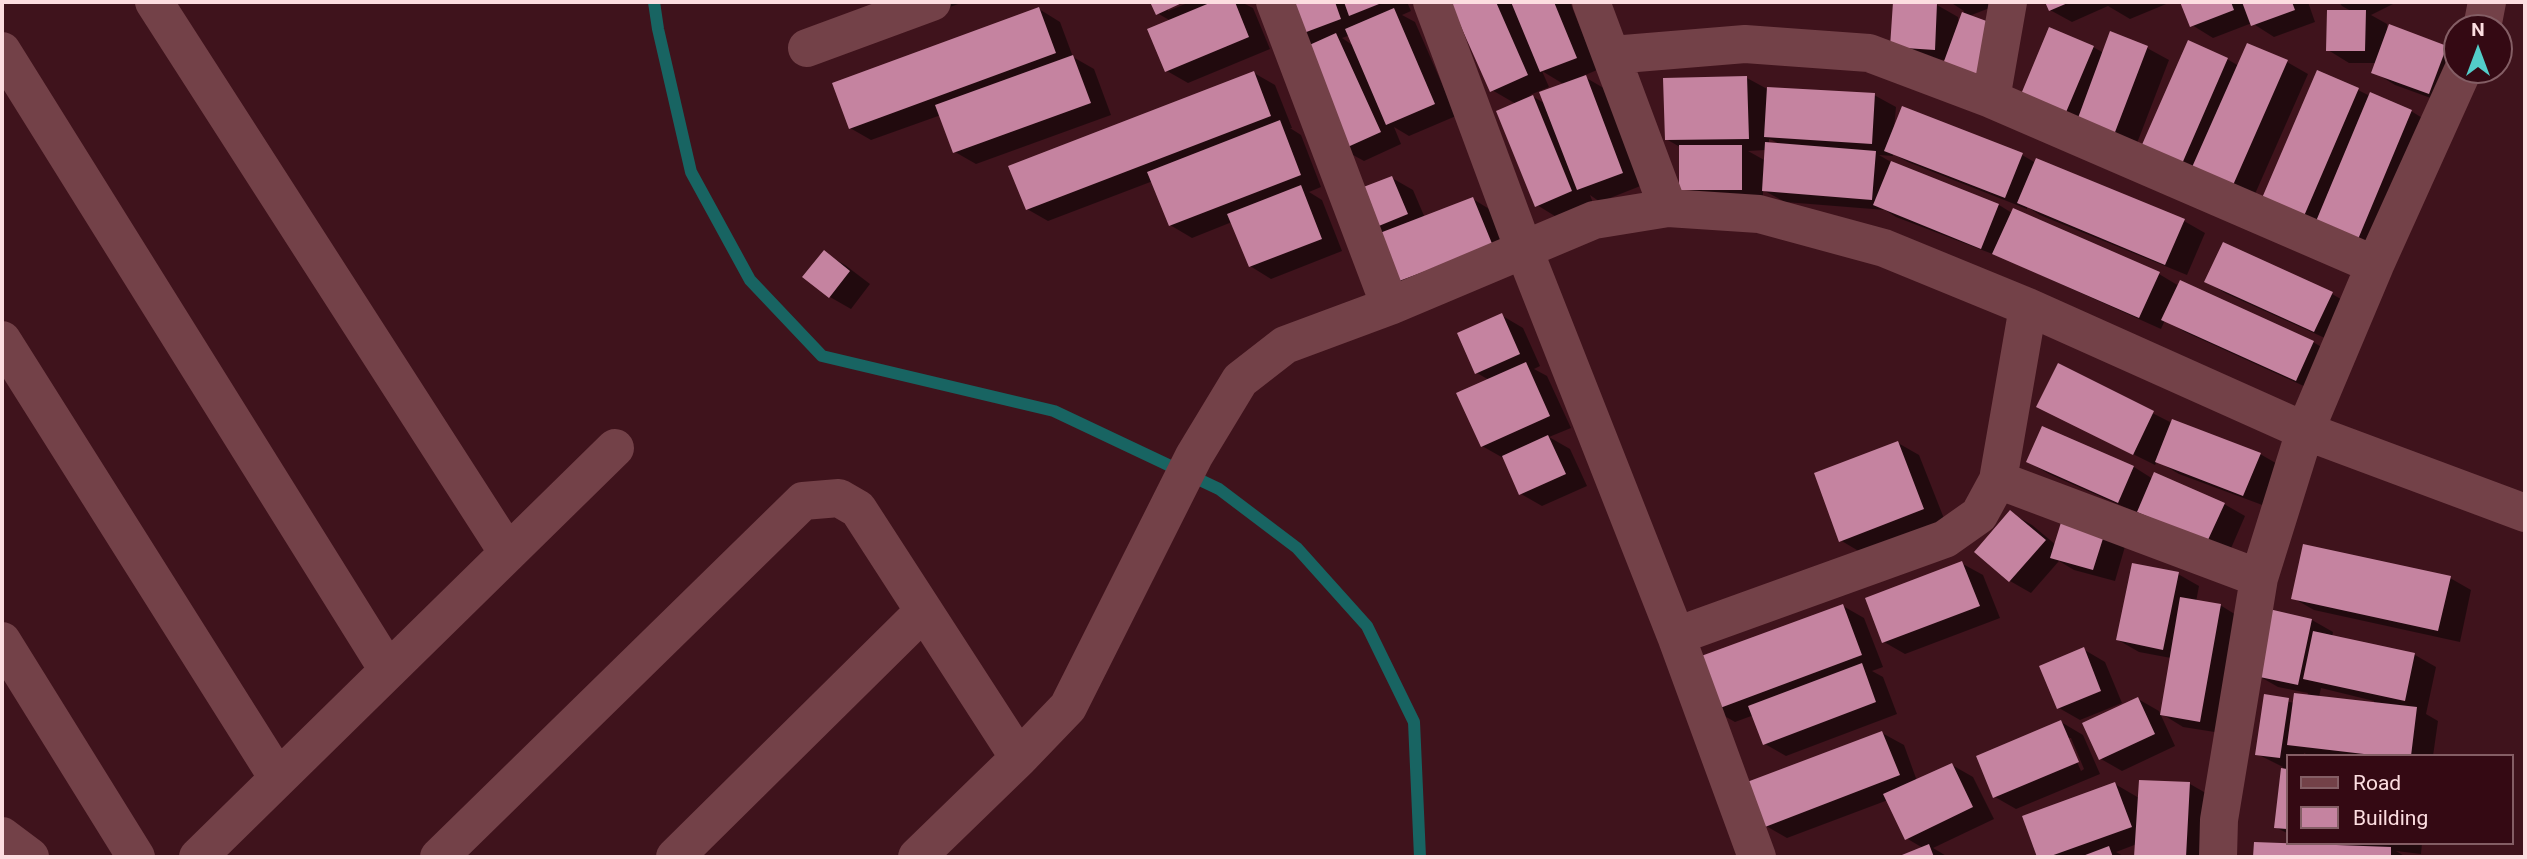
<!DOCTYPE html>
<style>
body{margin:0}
#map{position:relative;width:2527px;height:859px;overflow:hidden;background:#3f131c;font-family:Roboto,sans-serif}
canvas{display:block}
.frame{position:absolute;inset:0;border:4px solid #fcdde0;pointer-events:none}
.legend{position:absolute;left:2286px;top:754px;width:228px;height:91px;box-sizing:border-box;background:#340913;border:2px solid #845e65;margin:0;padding:9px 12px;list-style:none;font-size:21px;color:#fcdde0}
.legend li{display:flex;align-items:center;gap:14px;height:35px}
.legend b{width:35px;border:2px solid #845e65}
.north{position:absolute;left:2443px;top:14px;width:70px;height:70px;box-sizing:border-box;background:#340913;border:2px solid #845e65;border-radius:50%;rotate:0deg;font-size:19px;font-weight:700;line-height:28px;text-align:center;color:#fcdde0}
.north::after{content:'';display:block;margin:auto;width:24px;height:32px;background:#53cdc9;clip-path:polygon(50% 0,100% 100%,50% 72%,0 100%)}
</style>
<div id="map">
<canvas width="2527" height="859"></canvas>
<div class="frame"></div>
<ul class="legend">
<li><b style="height:9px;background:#734148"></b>Road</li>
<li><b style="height:19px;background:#c583a0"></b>Building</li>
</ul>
<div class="north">N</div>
</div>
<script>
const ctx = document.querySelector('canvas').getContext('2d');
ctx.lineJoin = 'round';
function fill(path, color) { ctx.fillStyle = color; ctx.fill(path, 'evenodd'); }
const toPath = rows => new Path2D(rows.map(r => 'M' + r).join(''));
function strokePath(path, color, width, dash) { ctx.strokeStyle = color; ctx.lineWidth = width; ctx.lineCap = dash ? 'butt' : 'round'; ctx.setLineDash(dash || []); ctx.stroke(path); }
fill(toPath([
 [932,2,964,2,944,9],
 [1152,2,1181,2,1168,7,1168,11,1190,2,1241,2,1253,8,1270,49,1188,83,1167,71,1171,21,1157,13],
 [1281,2,1407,2,1411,11,1402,15,1415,22,1456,116,1409,136,1394,127,1401,144,1364,161,1342,149],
 [1350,35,1354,46,1342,38],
 [1452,2,1570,2,1597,70,1583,76,1607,90,1643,185,1600,202,1590,195,1593,203,1558,218,1537,205,1516,104,1492,90],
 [1542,71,1565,85,1546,104,1530,95,1549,87],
 [1950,2,2005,2,1969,16,1946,60,1913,58,1894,3,1937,5,1958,17,1959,27,1964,11],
 [2047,2,2171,2,2130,19,2108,6,2072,22,2050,10],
 [2183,2,2308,2,2315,22,2274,37,2252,23,2213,38,2192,25],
 [2339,2,2397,2,2371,15,2387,24,2387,35,2446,47,2457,53,2450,105,2395,85,2374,72,2377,63,2349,63,2328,50,2351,11,2342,6],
 [1039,9,1060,22,1073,57,1094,69,1111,115,976,164,955,152,941,115,871,140,850,128],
 [2111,34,2147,48,2169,60,2134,151,2043,110,2093,47,2104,53],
 [2248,45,2287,62,2308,74,2251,203,2161,167,2227,59,2239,66],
 [1254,73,1275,85,1292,128,1290,128,1301,135,1321,187,1309,192,1322,200,1342,251,1271,279,1250,266,1232,222,1192,238,1170,225,1153,181,1048,221,1027,209],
 [1747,78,1769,90,1874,95,1896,107,1894,129,2022,155,2036,163,2184,221,2205,233,2187,275,2040,215,2027,207,2027,209,1908,162,1893,154,1893,156,1879,155,1896,165,1999,205,2012,213,2013,210,2159,274,2179,286,2181,282,2313,342,2335,355,2317,392,2185,332,2165,320,2161,329,2003,258,1896,217,1885,210,1785,202,1763,190,1763,201,1680,189,1680,147,1666,139],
 [1769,139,1772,140,1781,145,1769,144],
 [1766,150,1766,161,1748,151],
 [2358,90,2370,96,2411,111,2432,124,2378,255,2283,216],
 [1392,178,1413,190,1425,218,1473,199,1494,212,1513,258,1392,283,1371,229],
 [824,253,845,265,870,284,851,309,830,297],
 [2206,282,2332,294,2353,306,2336,343,2227,294],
 [1501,315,1523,328,1540,366,1534,369,1547,376,1571,428,1549,437,1570,449,1587,486,1542,506,1521,494,1505,459,1482,446,1489,380,1477,373],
 [2059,366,2172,423,2260,454,2281,466,2265,506,2179,474,2157,461,2155,465,2038,407],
 [2043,428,2134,467,2153,479,2224,504,2245,516,2229,553,2049,474,2028,462],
 [1898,443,1919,455,1945,521,1862,553,1840,540],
 [2011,513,2032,525,2056,545,2064,518,2126,543,2115,581,2074,570,2059,561,2031,593,2010,581,1976,552],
 [1961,563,1983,575,2000,618,1905,654,1884,642],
 [2178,574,2199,586,2196,602,2220,605,2241,618,2221,733,2183,727,2162,714,2171,658,2139,652,2118,640],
 [2450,578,2471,590,2460,642,2314,610,2293,598],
 [1843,606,1864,618,1883,667,1872,671,1883,677,1897,714,1786,756,1765,744,1754,715,1735,722,1714,710],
 [2312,620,2333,632,2332,637,2415,655,2436,667,2426,714,2438,721,2433,756,2310,756,2304,753,2304,756,2287,756,2287,833,2275,827,2283,767,2257,754,2265,696,2294,703,2307,696,2308,693,2278,687,2257,675],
 [2321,688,2374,701,2374,704,2319,697],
 [2083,649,2105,662,2122,703,2080,720,2059,708],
 [2138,699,2159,711,2175,746,2122,771,2101,759],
 [2061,722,2083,735,2100,774,2016,809,1995,797],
 [2067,738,2071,738,2084,769,2081,771],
 [1882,733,1904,745,1917,781,1952,765,1973,777,1994,819,1933,848,1948,857,1901,857,1923,848,1906,838,1888,800,1787,838,1766,826],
 [2115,784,2139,798,2190,784,2211,796,2208,857,2136,857,2137,844,2116,852,2125,857,2039,857,2024,817],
 [2331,843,2422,843,2421,854,2396,851,2406,857,2255,857,2255,844,2338,847,2338,844]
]), '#0007');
strokePath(toPath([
 [654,2,658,29,691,172,750,280,822,356,1054,411,1219,489,1297,548,1367,626,1414,722,1420,857]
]), '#186462', 12);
fill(toPath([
 [1150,2,1184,2,1156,15],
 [1212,2,1235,2,1249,37,1165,72,1147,29],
 [1280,2,1335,2,1341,19,1293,37],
 [1344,2,1384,2,1349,16],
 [1450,2,1496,2,1528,75,1490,92],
 [1511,2,1554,2,1577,58,1540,72],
 [1893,2,1937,3,1935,50,1890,47],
 [2045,2,2070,2,2049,11],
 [2180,2,2231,2,2234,10,2190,27],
 [2242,2,2292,2,2295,10,2251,26],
 [1039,7,1056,53,849,129,832,83],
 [1394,8,1435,104,1386,125,1345,29],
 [2327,10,2366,10,2365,51,2326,51],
 [1962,12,2000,26,1980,78,1943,64],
 [2389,24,2447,46,2429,94,2371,73],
 [2049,27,2094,46,2064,117,2019,99],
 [2110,31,2148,46,2112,140,2075,126],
 [1336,33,1381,132,1341,150,1296,51],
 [2188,40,2228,58,2178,173,2137,156],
 [2247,43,2288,60,2230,192,2189,174],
 [1073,55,1091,103,953,153,935,105],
 [2317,70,2359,88,2301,223,2259,205],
 [1254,71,1271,116,1026,210,1008,166],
 [1586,75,1623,173,1577,190,1539,92],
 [1747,76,1749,139,1665,140,1663,78],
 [1767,87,1875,93,1872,144,1764,137],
 [2370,92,2412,110,2356,244,2314,226],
 [1533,95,1572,191,1535,207,1496,111],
 [1902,106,2023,153,2005,198,1884,151],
 [1280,120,1301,175,1169,226,1147,172],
 [1765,142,1876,151,1872,200,1762,191],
 [1679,145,1742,145,1742,190,1679,190],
 [2036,158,2185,219,2165,265,2017,203],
 [1891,161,1999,204,1981,249,1873,205],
 [1392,176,1408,214,1369,230,1353,191],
 [1301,185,1322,239,1249,267,1227,214],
 [1473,197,1493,246,1391,284,1372,236],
 [2013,208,2160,272,2139,318,1992,254],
 [2223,242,2333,292,2314,332,2204,282],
 [824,250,850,271,829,298,802,277],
 [2180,280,2314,341,2296,381,2161,320],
 [1502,313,1520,354,1475,374,1457,333],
 [1526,362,1550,416,1481,447,1456,393],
 [2058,363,2154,411,2133,455,2036,407],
 [2172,419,2261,453,2243,496,2155,462],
 [2042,426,2134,466,2118,503,2026,462],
 [1548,435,1566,474,1519,495,1502,456],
 [1898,441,1924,509,1839,542,1814,473],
 [2154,472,2225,503,2207,542,2137,512],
 [2010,510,2046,540,2009,582,1974,552],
 [2063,516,2106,529,2093,570,2050,558],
 [2303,544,2451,576,2438,631,2291,599],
 [1962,561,1980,606,1882,643,1865,598],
 [2132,563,2179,572,2163,650,2116,640],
 [2180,597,2221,604,2200,722,2160,715],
 [1843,604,1862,655,1712,711,1693,659],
 [2269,609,2312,619,2298,685,2255,676],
 [2313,631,2415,653,2405,701,2303,679],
 [2084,647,2101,691,2057,709,2039,666],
 [1862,663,1876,702,1763,745,1748,706],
 [2294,693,2417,707,2411,756,2381,756,2287,745],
 [2264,694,2289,698,2280,758,2255,755],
 [2138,697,2155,734,2099,760,2082,723],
 [2061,720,2079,762,1993,798,1976,756],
 [1882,731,1900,775,1765,827,1747,782],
 [1952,763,1973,807,1905,840,1883,794],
 [2281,768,2287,769,2287,829,2274,828],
 [2139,780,2190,782,2186,857,2134,857],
 [2115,782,2132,827,2048,857,2037,857,2022,816],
 [2254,842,2391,847,2391,857,2253,857],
 [1929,844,1934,857,1897,857],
 [2109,846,2113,857,2080,857]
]), '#c583a0');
strokePath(toPath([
 [154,2,508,553],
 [1275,2,1390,306],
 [1432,2,1524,250,1676,636,1757,857],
 [1591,2,1668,208],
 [2482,28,2487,2],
 [807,48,932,2],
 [2,51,388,670],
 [1612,55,1745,44,1869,53,1991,99,2375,265],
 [1991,99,2008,2],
 [2,340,278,778],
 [1998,480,2259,578],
 [1676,636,1945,539,1979,515,1998,480,2028,307],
 [2,641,136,857],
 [2,836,30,857],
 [198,857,615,448],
 [439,857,803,501,839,498,858,509,1019,758],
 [675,857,924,611],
 [917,857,1019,758,1068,707,1194,456,1240,380,1285,345,1390,306,1594,220,1668,208,1759,214,1884,248,2028,307,2305,431,2525,513],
 [2218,857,2219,820,2259,578,2305,431,2375,265,2463,70]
]), '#734148', 38);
</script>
